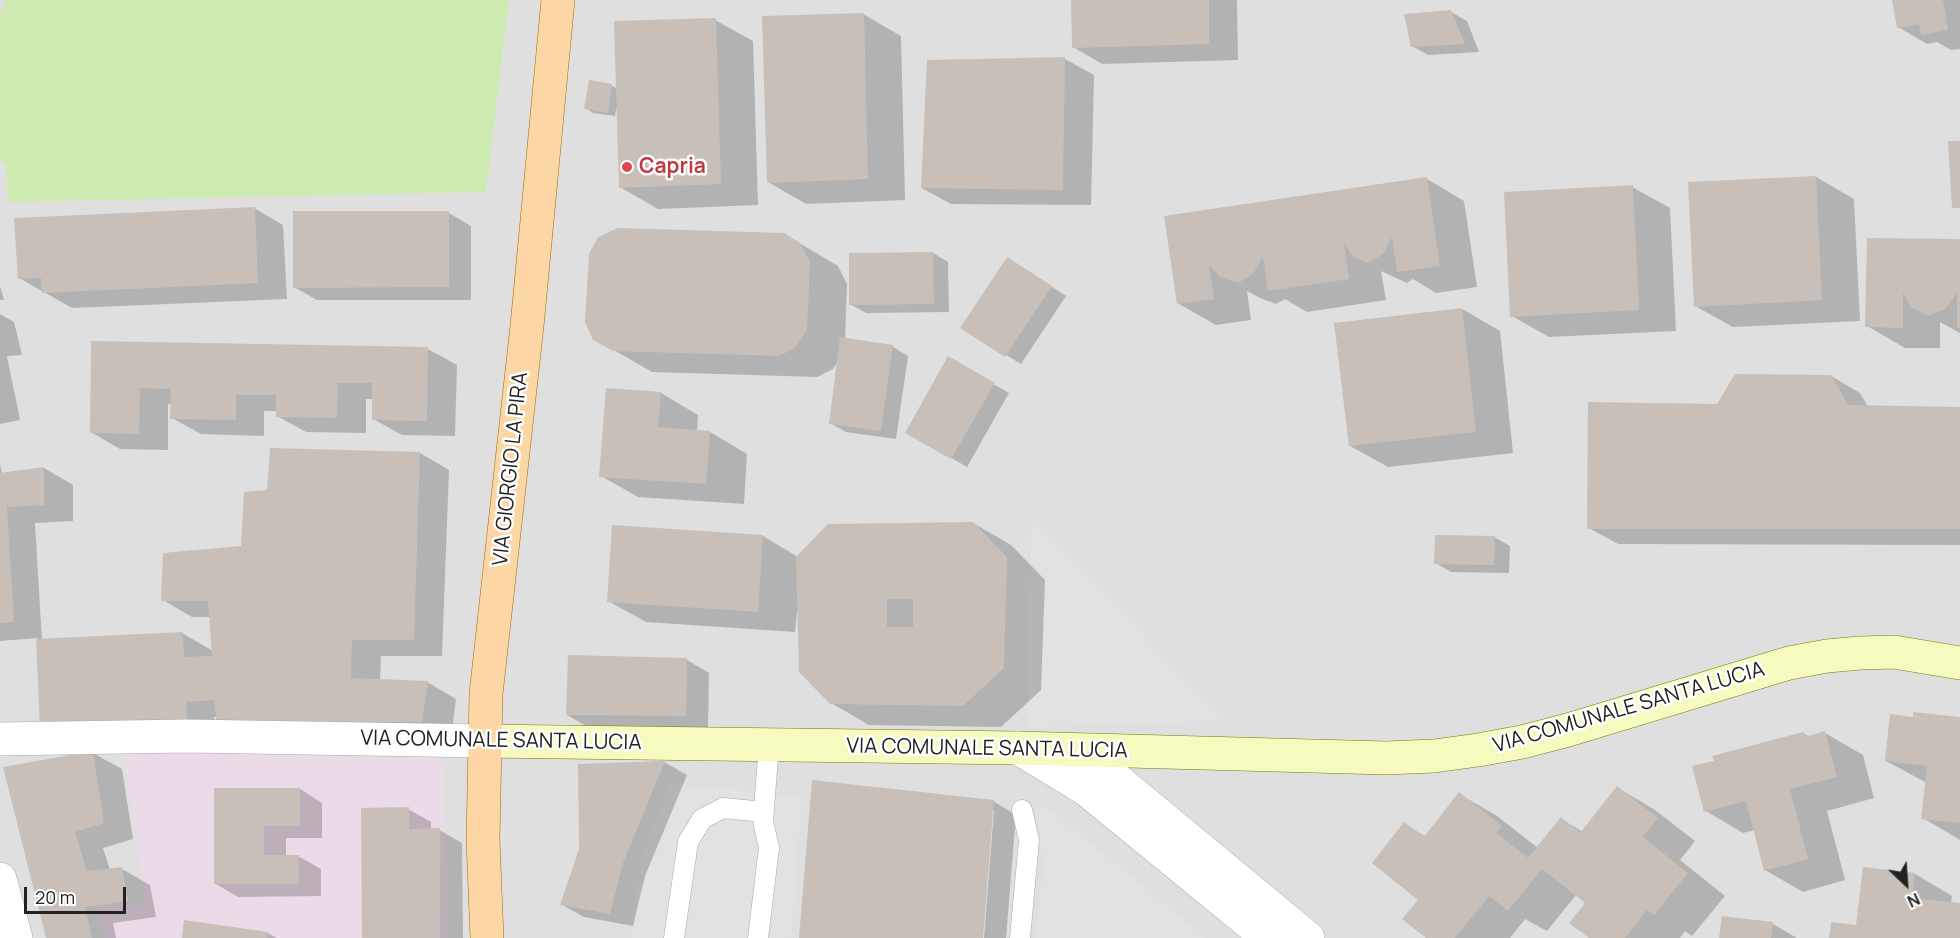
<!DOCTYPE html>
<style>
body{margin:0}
#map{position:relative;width:1960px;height:938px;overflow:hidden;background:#f2efe9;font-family:Manrope,sans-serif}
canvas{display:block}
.north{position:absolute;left:1876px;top:854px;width:60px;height:60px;-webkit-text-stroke:4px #fff;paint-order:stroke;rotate:155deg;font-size:16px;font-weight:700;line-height:24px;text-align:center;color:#222}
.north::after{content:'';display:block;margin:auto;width:21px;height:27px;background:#222;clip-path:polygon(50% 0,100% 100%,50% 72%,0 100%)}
.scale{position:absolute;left:24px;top:887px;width:102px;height:27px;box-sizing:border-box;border:3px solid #222;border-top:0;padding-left:8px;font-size:18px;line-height:21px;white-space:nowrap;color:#222;-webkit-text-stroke:4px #fff;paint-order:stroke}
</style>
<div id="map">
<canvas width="1960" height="938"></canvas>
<div class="north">N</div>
<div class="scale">20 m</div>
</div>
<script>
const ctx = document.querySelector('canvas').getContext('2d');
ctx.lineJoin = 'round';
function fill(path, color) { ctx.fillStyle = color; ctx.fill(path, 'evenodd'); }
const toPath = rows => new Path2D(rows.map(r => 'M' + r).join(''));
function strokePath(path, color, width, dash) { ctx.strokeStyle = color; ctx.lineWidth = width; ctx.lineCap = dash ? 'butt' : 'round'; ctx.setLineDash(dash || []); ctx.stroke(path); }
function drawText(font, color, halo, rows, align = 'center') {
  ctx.font = font + ' Manrope,sans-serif'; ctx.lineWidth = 5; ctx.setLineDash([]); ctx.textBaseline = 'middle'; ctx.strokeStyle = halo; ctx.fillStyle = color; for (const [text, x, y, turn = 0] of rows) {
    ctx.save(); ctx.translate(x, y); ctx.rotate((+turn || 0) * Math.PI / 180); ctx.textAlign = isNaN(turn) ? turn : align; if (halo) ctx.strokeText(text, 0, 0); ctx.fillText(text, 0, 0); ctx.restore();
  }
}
fill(toPath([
 [0,0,1960,0,1960,938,0,938]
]), '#e0dfdf');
fill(toPath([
 [123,744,442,755,448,938,105,938,97,904,145,903]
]), '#ebdbe8');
fill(toPath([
 [4,0,509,0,486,192,8,202,6,162,0,162,0,11,4,11]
]), '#cdebb0');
fill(toPath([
 [1031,521,1228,720,1027,728],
 [670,784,802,797,791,938,632,938,640,864],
 [1036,805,1051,810,1206,938,1036,938,1043,867]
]), '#e2e2e2');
fill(toPath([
 [1073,0,1237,0,1238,60,1102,64,1073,47],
 [1893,0,1960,0,1960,49,1951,50,1937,42,1927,44,1898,27],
 [1451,12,1467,21,1479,52,1428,55,1412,46],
 [863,14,901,36,905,200,806,204,768,182],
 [715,20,753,41,758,205,658,209,620,187,618,106,617,106,615,116,593,113,586,108,612,86,618,89],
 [1065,59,1094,75,1091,205,951,204,922,188],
 [1816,177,1854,199,1860,321,1733,327,1695,306],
 [1427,179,1464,201,1477,287,1436,293,1413,279,1407,283,1381,271,1386,300,1307,312,1285,299,1276,304,1260,298,1247,291,1251,320,1216,325,1179,304,1166,217],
 [1632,187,1670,208,1676,331,1549,337,1512,316],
 [254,208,283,225,287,299,72,308,19,278],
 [449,213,471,226,471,300,317,300,294,287],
 [784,234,838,266,847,284,845,340,893,347,908,356,896,439,846,432,830,423,839,360,833,369,817,377,652,372,595,339],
 [1868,240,1960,241,1960,333,1940,322,1940,348,1905,348,1867,326],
 [933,253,948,262,949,312,866,313,850,304],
 [1023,268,1066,296,1021,364,1006,355],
 [0,286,4,300,0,300],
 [1462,309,1500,331,1513,453,1388,467,1350,446],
 [0,314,14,322,22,355,7,356,20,420,0,424],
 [93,343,428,349,457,365,455,436,402,435,373,419,373,399,366,399,366,433,306,432,277,416,277,411,264,411,264,436,201,434,172,418,172,404,168,404,168,450,120,449,91,432],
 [948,358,1009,393,967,467,907,432],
 [1831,376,1860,393,1868,407,1960,408,1960,545,1618,544,1589,528,1718,405],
 [661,393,698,415,697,431,710,432,747,454,744,504,638,497,601,476],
 [420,453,449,470,442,656,381,656,380,680,427,682,456,699,451,738,218,717,214,717,215,736,42,727,38,638,0,641,0,464,2,475,44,468,73,485,73,521,35,523,42,641,182,633,213,651,211,617,192,617,163,600,243,547,269,491],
 [973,523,1011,545,1045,580,1041,690,1001,727,869,725,831,703,799,612,797,612,795,632,646,622,608,601,763,536,798,557],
 [1494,537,1510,546,1509,573,1451,572,1436,563],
 [687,660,709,673,708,728,590,728,567,715],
 [1914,718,1960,719,1960,840,1923,818,1927,783,1886,761],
 [1803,733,1810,737,1825,733,1863,755,1874,798,1827,811,1845,880,1803,892,1765,870,1755,830,1743,833,1706,811],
 [93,753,122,769,133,839,103,848,110,870,122,869,150,885,156,917,113,923,116,938,47,938],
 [664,762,687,775,645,876,633,926,584,917,561,904],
 [1618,788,1655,810,1695,841,1680,860,1725,896,1692,936,1685,931,1680,938,1591,938,1587,903,1576,895,1547,931,1525,919,1510,938,1428,938,1405,824,1426,837,1459,794,1497,816,1538,848,1561,819,1583,832],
 [300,789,322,803,322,838,286,838,286,856,298,856,321,869,321,896,238,897,216,884,216,790],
 [993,801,1016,815,1006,938,984,938,994,810,991,810,981,938,800,938],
 [408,809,431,822,431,830,439,830,462,843,463,938,364,938],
 [1865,868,1915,874,1952,896,1951,903,1960,904,1960,938,1831,938,1857,927],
 [1723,918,1773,924,1797,938,1720,938],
 [186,922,268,933,277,938,183,938]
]), '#0003');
fill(toPath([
 [1071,0,1209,0,1209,44,1072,48],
 [1892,0,1943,0,1948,30,1921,35,1919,24,1897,28],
 [1451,10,1465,44,1411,47,1404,14],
 [864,13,868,179,767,183,762,16],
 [716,18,721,184,619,188,614,21],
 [1065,57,1063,190,921,188,927,60],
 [589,80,612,84,608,113,584,109],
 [1948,141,1960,141,1960,208,1952,208],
 [1816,176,1822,300,1694,307,1688,182],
 [1427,177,1440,266,1397,272,1392,237,1383,254,1368,263,1354,257,1344,244,1349,279,1268,291,1263,257,1253,274,1238,283,1220,277,1209,265,1214,299,1177,304,1164,216],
 [1633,185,1639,310,1510,317,1504,192],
 [255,207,258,283,42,293,41,278,18,279,14,218],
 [293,211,449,211,449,287,293,288],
 [618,228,784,233,800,243,810,262,807,330,795,348,779,356,613,351,593,340,585,322,589,254,598,237],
 [1867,238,1960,239,1960,328,1957,328,1957,293,1945,309,1929,316,1912,308,1903,293,1903,328,1865,327],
 [933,252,934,304,849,305,849,253],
 [1007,257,1052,286,1005,357,960,328],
 [1462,308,1476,432,1349,446,1334,323],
 [840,337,893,345,881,431,829,424],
 [91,341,428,347,427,421,372,420,372,383,338,383,337,418,276,417,276,395,236,395,236,420,170,419,171,389,140,388,139,434,90,433],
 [948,356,995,383,951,459,905,433],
 [1735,374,1831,375,1848,405,1960,407,1960,529,1587,529,1588,402,1717,404],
 [606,388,661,392,658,427,710,431,706,484,599,477],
 [270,448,420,452,414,640,352,640,351,678,428,681,422,722,217,723,214,700,186,702,187,720,40,728,36,639,183,632,184,657,212,656,208,601,161,601,163,553,241,546,244,492,267,490],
 [44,467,44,505,7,507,14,622,0,623,0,473],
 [973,522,1007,557,1004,668,963,706,830,704,799,672,796,557,828,524],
 [887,599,913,599,913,627,887,627],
 [612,525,763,535,758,612,607,602],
 [1435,535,1495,536,1494,565,1434,564],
 [568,655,687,658,686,716,566,715],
 [1913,712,1960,717,1960,823,1921,819,1927,766,1885,761,1890,714,1913,717],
 [1825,731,1837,777,1790,789,1808,859,1764,871,1746,801,1704,812,1692,766,1714,761,1712,756,1803,732,1805,737],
 [93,751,104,823,75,832,87,871,122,867,128,901,85,907,92,938,46,938,3,767],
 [665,761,623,863,610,914,560,905,579,849,578,764],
 [812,780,994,800,983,938,799,938],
 [1617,786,1658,818,1643,837,1688,873,1654,915,1647,910,1625,938,1589,938,1569,923,1585,903,1542,869,1508,911,1489,896,1455,938,1426,938,1402,919,1418,900,1372,863,1404,822,1424,837,1459,792,1502,826,1496,833,1528,858,1561,817,1580,833],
 [214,788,300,788,300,826,264,826,264,855,299,855,299,884,214,884],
 [409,807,409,829,440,828,440,938,362,938,361,808],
 [1863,867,1915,873,1912,898,1960,903,1960,938,1829,938,1831,922,1856,925],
 [1722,916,1773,922,1771,938,1719,938],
 [184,920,268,932,267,938,182,938]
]), '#c7bfb8');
const lane = toPath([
 [674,938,688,842,702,819,723,808,764,812],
 [758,938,769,848,763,821,769,745],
 [1020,938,1029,840,1022,810]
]);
const street = toPath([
 [0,739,187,736,485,741],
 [1018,748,1087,790,1268,938],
 [1082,751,1308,938],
 [0,879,16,938]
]);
const secondary = toPath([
 [485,741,1018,748,1386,758,1434,756,1478,750,1522,742,1568,730,1789,663,1827,656,1860,653,1894,652,1960,663]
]);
const primary = toPath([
 [487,938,483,840,486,694,527,326,558,0]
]);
strokePath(lane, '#a9a9a9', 21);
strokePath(street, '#a9a9a9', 34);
strokePath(secondary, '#707d05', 34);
strokePath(primary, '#a06b00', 34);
strokePath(lane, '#fff', 20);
strokePath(street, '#fff', 33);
strokePath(secondary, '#f7fabf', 33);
strokePath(primary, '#fcd6a4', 33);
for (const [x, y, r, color] of [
 [627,167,6,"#e0444e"]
]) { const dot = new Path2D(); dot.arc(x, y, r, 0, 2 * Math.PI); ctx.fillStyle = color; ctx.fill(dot); strokePath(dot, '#fff', 2); }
drawText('bold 21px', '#be3a42', '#fff', [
 ["Capria",639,167]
], 'left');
drawText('21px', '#222', '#fff', [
 ["VIA GIORGIO LA PIRA",511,469,-84],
 ["VIA COMUNALE SANTA LUCIA",1629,708,-16],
 ["VIA COMUNALE SANTA LUCIA",501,741,1],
 ["VIA COMUNALE SANTA LUCIA",987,749,1]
]);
</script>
